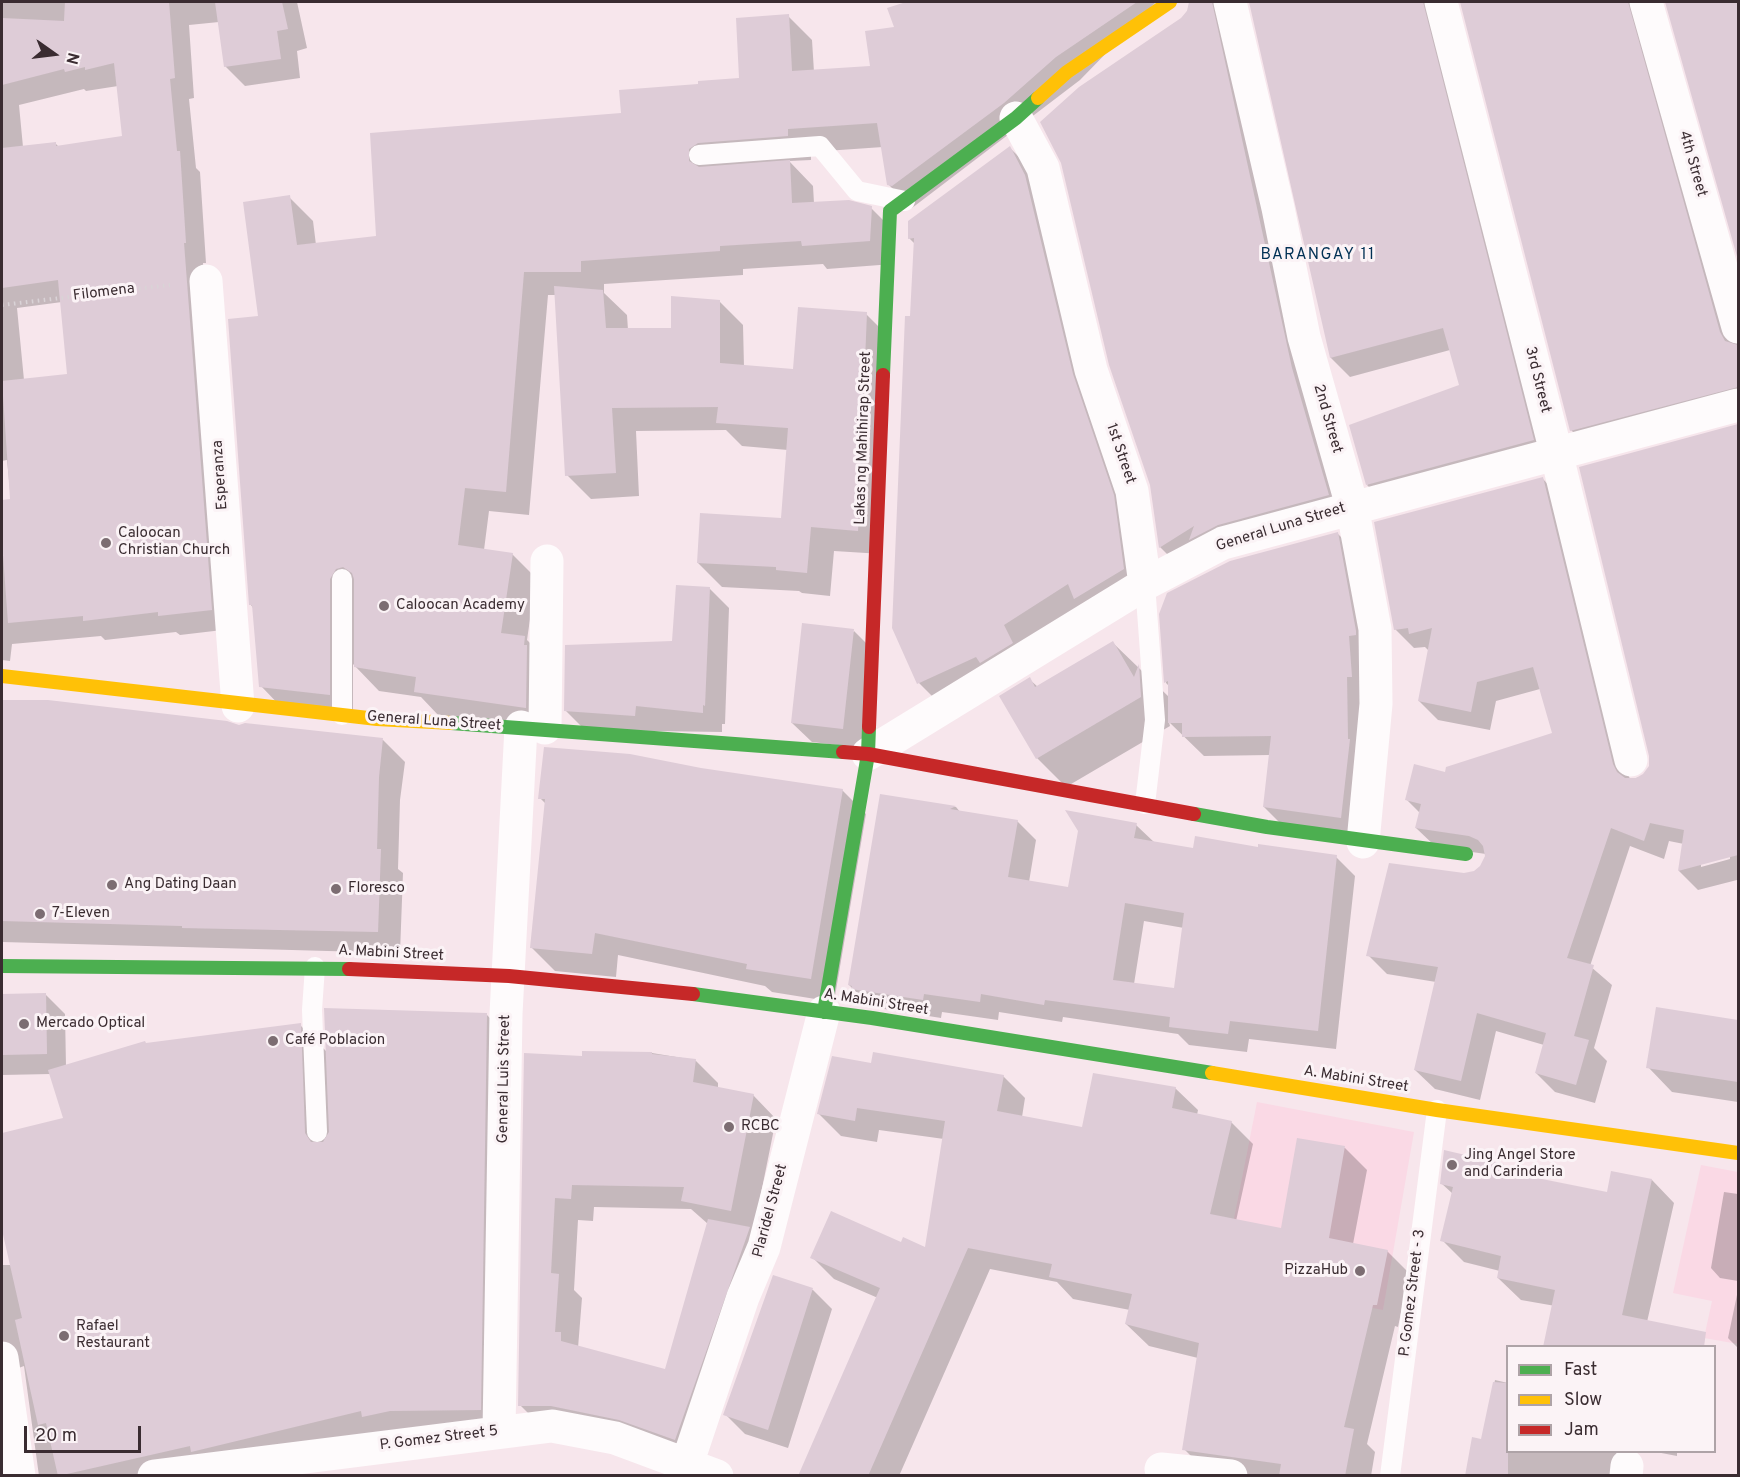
<!DOCTYPE html>
<meta charset="utf-8">
<style>
body{margin:0}
#map{position:relative;width:1740px;height:1477px;overflow:hidden;background:#f7e6ec;font-family:Overpass,sans-serif}
canvas{display:block}
.frame{position:absolute;inset:0;border:3px solid #3a2c31;pointer-events:none}
.legend{position:absolute;left:1506px;top:1345px;width:210px;height:108px;box-sizing:border-box;background:#fbf3f6;border:2px solid #aea3a7;margin:0;padding:8px 10px;list-style:none;font-size:18px;color:#3a2c31}
.legend li{display:flex;align-items:center;gap:12px;height:30px}
.legend b{width:30px;border:2px solid #aea3a7}
.north{position:absolute;left:24px;top:24px;width:60px;height:60px;-webkit-text-stroke:4px #fbf3f6;paint-order:stroke;rotate:104deg;font-size:16px;font-weight:700;line-height:24px;text-align:center;color:#3a2c31}
.north::after{content:'';display:block;margin:auto;width:21px;height:27px;background:#3a2c31;clip-path:polygon(50% 0,100% 100%,50% 72%,0 100%)}
.scale{position:absolute;left:24px;top:1426px;width:117px;height:27px;box-sizing:border-box;border:3px solid #3a2c31;border-top:0;padding-left:8px;font-size:18px;line-height:21px;white-space:nowrap;color:#3a2c31;-webkit-text-stroke:4px #fbf3f6;paint-order:stroke}
</style>
<div id="map">
<canvas width="1740" height="1477"></canvas>
<div class="frame"></div>
<ul class="legend">
<li><b style="height:8px;background:#4caf50"></b>Fast</li>
<li><b style="height:8px;background:#ffc107"></b>Slow</li>
<li><b style="height:8px;background:#c62828"></b>Jam</li>
</ul>
<div class="north">N</div>
<div class="scale">20 m</div>
</div>
<script>
const ctx = document.querySelector('canvas').getContext('2d');
ctx.lineJoin = 'round';
function fill(path, color) { ctx.fillStyle = color; ctx.fill(path, 'evenodd'); }
const toPath = rows => new Path2D(rows.map(r => 'M' + r).join(''));
function strokePath(path, color, width, dash) { ctx.strokeStyle = color; ctx.lineWidth = width; ctx.lineCap = dash ? 'butt' : 'round'; ctx.setLineDash(dash || []); ctx.stroke(path); }
function drawText(font, color, halo, rows, align = 'center') {
  ctx.font = font + ' Overpass,sans-serif'; ctx.lineWidth = 6; ctx.setLineDash([]); ctx.textBaseline = 'middle'; ctx.strokeStyle = halo; ctx.fillStyle = color; for (const [text, x, y, turn = 0] of rows) {
    ctx.save(); ctx.translate(x, y); ctx.rotate((+turn || 0) * Math.PI / 180); ctx.textAlign = isNaN(turn) ? turn : align; if (halo) ctx.strokeText(text, 0, 0); ctx.fillText(text, 0, 0); ctx.restore();
  }
}
fill(toPath([
 [1257,1102,1414,1132,1383,1310,1222,1279],
 [1701,1165,1738,1172,1738,1344,1704,1338,1712,1301,1673,1293]
]), '#fad9e5');
fill(toPath([
 [2,2,297,2,307,48,297,51,300,78,245,86,225,66,219,22,189,25,194,98,189,99,196,168,200,172,206,263,203,263,231,629,180,635,176,632,105,640,101,636,12,644,10,661,2,660,2,556,4,556,2,501,11,501,7,460,2,461],
 [118,86,124,137,59,147,55,143,23,147,19,105,84,89,86,91],
 [62,302,69,375,24,380,17,308],
 [910,2,954,2,959,6,967,2,1156,2,1080,80,912,208,888,184,883,147,811,152,811,160,789,161,813,186,814,203,871,208,895,232,893,264,827,269,823,264,743,269,743,275,604,284,604,293,627,315,628,330,672,329,719,301,743,325,744,367,794,371,866,314,890,338,882,554,834,551,830,596,802,593,799,591,722,587,698,563,782,519,788,450,742,446,726,430,636,431,639,496,591,499,567,475,556,295,548,295,529,515,489,511,484,550,512,554,536,578,527,640,548,661,550,731,439,716,421,697,379,691,353,664,353,718,284,710,261,686,253,608,251,605,260,317,289,197,313,221,316,245,378,237,622,115,700,86,741,80,788,16,812,40,814,72,872,68,896,28,889,9],
 [1190,2,1738,2,1738,254,1667,3,1660,3,1647,27,1738,347,1738,409,1590,449,1571,430,1462,3,1457,2,1552,459,1386,504,1367,485,1460,386,1450,350,1350,377,1331,358,1251,3,1245,2,1348,514,1179,566,1160,547,1182,18,1188,10],
 [1010,148,1029,167,1142,588,938,702,919,683,912,318,915,244,909,238],
 [1738,426,1738,881,1737,880,1698,890,1679,871,1684,844,1669,841,1664,859,1630,846,1590,966,1612,985,1594,1048,1607,1061,1595,1103,1555,1092,1536,1073,1544,1045,1496,1031,1480,1100,1435,1089,1415,1070,1436,982,1387,974,1368,955,1464,874,1474,872,1482,867,1486,854,1436,847,1416,828,1420,813,1407,800,1446,774,1553,734,1540,689,1496,701,1490,730,1438,720,1419,701,1429,651,1425,647,1414,648,1395,629,1542,478,1561,498,1630,780,1645,775,1650,766,1651,755,1581,468],
 [1730,856,1730,859,1701,867,1701,864],
 [1337,533,1357,553,1376,652,1361,837,1284,827,1264,807,1270,755,1204,756,1169,722,1170,726,1066,787,1037,758,1029,679,1038,687,1113,643,1169,697,1169,686,1166,683,1161,614],
 [709,588,729,608,725,724,722,724,722,732,585,730,565,710,674,643],
 [854,631,873,650,863,748,812,742,792,723],
 [2,701,48,702,239,726,383,740,405,762,400,800,398,869,403,873,400,953,2,942],
 [842,790,866,814,834,1002,772,992,765,986,618,955,616,977,555,971,531,947,546,804,540,798],
 [881,796,956,807,961,813,1017,821,1036,840,1029,882,1069,888,1136,825,1155,843,1194,850,1259,849,1336,857,1355,876,1336,1049,1249,1039,1247,1052,1189,1045,1178,1034,1063,1017,1062,1022,999,1012,998,1020,942,1012,941,1018,872,1007,849,985],
 [1144,921,1184,928,1176,989,1134,984],
 [46,995,65,1014,66,1066,147,1045,300,1025,327,1052,487,1015,512,1041,506,1435,199,1476,39,1476,24,1366,16,1369,21,1476,2,1476,2,1265,11,1265,2,1224,2,1135,65,1119,51,1074,2,1075,2,997],
 [1657,1009,1738,1021,1738,1102,1672,1092,1648,1067],
 [652,1053,695,1060,718,1083,718,1089,753,1095,776,1119,753,1233,698,1462,543,1428,520,1405,526,1054,584,1058],
 [594,1207,691,1209,708,1224,666,1371,578,1348,582,1298,574,1290,578,1220,593,1221],
 [873,1065,1003,1076,1025,1098,1022,1117,1083,1129,1175,1088,1198,1110,1197,1115,1231,1122,1253,1144,1236,1221,1283,1230,1298,1140,1345,1148,1367,1170,1353,1244,1387,1251,1409,1273,1398,1327,1395,1326,1367,1444,1375,1452,1371,1476,1233,1476,1206,1471,1184,1449,1198,1358,1149,1346,1126,1324,1130,1310,1073,1299,1057,1282,990,1269,899,1476,806,1476,878,1298,834,1279,812,1257,902,1244,926,1249,944,1139,879,1130,877,1142,841,1136,819,1114],
 [1503,1166,1512,1175,1608,1194,1652,1180,1674,1203,1647,1322,1521,1300,1498,1278,1500,1271,1464,1262,1442,1240,1453,1194,1441,1183],
 [1724,1192,1738,1194,1738,1281,1720,1278,1711,1268],
 [774,1277,813,1290,832,1309,788,1448,745,1434,725,1414],
 [1738,1290,1738,1348,1728,1338],
 [1495,1380,1508,1383,1508,1452,1617,1452,1612,1476,1467,1476,1482,1441],
 [1656,1452,1677,1452,1677,1456]
]), '#0003');
fill(toPath([
 [65,2,169,2,175,78,170,79,177,151,180,151,186,243,184,243,212,610,158,616,158,612,83,621,83,616,8,623,2,541,2,500,10,499,2,381,67,374,58,280,2,288,2,148,56,142,56,146,122,136,114,63,85,70,85,67,65,72,64,69,2,85,2,18,64,21],
 [215,2,282,2,288,29,277,31,281,59,224,67],
 [906,2,1137,2,1056,57,1004,103,892,186,887,185,877,123,788,129,788,136,698,143,689,149,689,161,699,167,790,160,792,203,849,200,872,206,870,241,802,246,801,241,720,246,720,251,581,261,581,272,524,272,506,492,465,488,458,545,513,553,501,633,525,636,524,645,527,645,526,708,414,692,416,677,354,667,354,579,352,573,343,567,336,569,330,579,330,695,259,687,252,605,249,605,228,319,258,316,243,202,290,195,297,245,376,236,370,133,621,113,619,90,698,84,698,81,739,78,736,18,789,14,792,71,870,66,865,31,894,27,887,8],
 [1189,2,1212,2,1292,368,1329,495,1218,525,1189,540,1194,526,1159,548,1150,485,1109,365,1061,163,1040,122,1079,87,1181,18,1187,11],
 [1249,2,1423,2,1534,440,1366,485,1349,425,1459,385,1443,328,1330,358],
 [1460,2,1628,2,1720,332,1725,341,1738,345,1738,387,1570,431],
 [1665,2,1738,2,1738,260],
 [1010,146,1025,175,1073,374,1114,495,1124,569,1074,599,1068,584,1004,625,1013,643,980,663,976,657,917,684,892,628,905,316,910,316,914,238,908,239,908,221],
 [554,286,603,290,606,328,671,328,671,296,720,300,720,363,793,369,798,307,867,312,858,531,811,527,807,573,776,570,776,567,697,563,700,513,781,518,788,428,716,423,718,407,612,408,616,473,565,476],
 [1738,424,1738,855,1678,871,1684,830,1650,823,1644,841,1611,828,1567,958,1594,965,1574,1036,1589,1040,1576,1085,1535,1073,1546,1033,1477,1013,1461,1081,1414,1070,1438,967,1366,956,1389,863,1464,873,1474,871,1480,866,1485,856,1483,846,1478,840,1469,836,1415,828,1421,804,1405,800,1414,764,1445,772,1446,767,1552,733,1533,667,1477,682,1471,712,1418,701,1432,628,1409,634,1408,628,1394,630,1374,522,1543,477,1613,764,1617,772,1625,778,1636,778,1643,774,1649,766,1649,756,1579,467],
 [1338,532,1356,631,1356,635,1349,636,1352,677,1347,677,1348,739,1350,739,1341,818,1263,807,1271,736,1182,737,1182,723,1168,723,1168,681,1164,683,1159,614,1167,593,1230,561],
 [676,585,710,587,705,706,703,705,703,713,636,706,635,716,564,711,565,645,672,641],
 [802,623,854,629,843,729,791,723],
 [1113,641,1134,677,1139,664,1141,697,1036,759,999,696,1030,677,1035,687],
 [2,700,48,700,227,721,239,725,245,723,383,738,379,777,377,849,381,849,378,932,182,928,182,926,2,921],
 [544,747,630,754,701,768,843,789,811,979,746,969,747,964,595,933,592,954,530,948,545,799,538,799],
 [880,794,956,806,950,809,1018,820,1008,877,1068,887,1078,831,1065,810,1137,823,1134,838,1193,848,1195,836,1258,847,1258,844,1337,855,1318,1031,1230,1021,1228,1034,1169,1027,1170,1017,1045,1000,1044,1005,981,994,980,1002,924,994,923,1000,851,989,852,986,848,985],
 [1125,903,1184,913,1174,988,1113,980],
 [46,993,47,1054,2,1055,2,994],
 [1656,1007,1738,1020,1738,1082,1646,1068],
 [324,1008,487,1013,481,1410,390,1411,362,1417,361,1411,191,1452,190,1446,58,1476,46,1423,38,1425,15,1320,22,1318,2,1230,2,1133,63,1118,48,1070,145,1041,146,1043,301,1023,305,1133,311,1142,323,1142,329,1132],
 [582,1051,652,1052,652,1054,696,1059,693,1082,754,1094,731,1211,681,1201,684,1187,572,1185,571,1199,555,1198,551,1273,559,1274,555,1332,561,1332,561,1341,665,1369,708,1219,750,1227,675,1440,619,1420,551,1406,518,1406,524,1053,582,1056],
 [873,1052,1004,1075,997,1111,1082,1127,1093,1073,1176,1087,1172,1108,1232,1121,1210,1214,1281,1228,1297,1138,1345,1146,1329,1238,1388,1250,1377,1305,1373,1305,1344,1427,1354,1429,1345,1476,1279,1476,1281,1464,1182,1450,1199,1343,1125,1324,1132,1294,1049,1277,1052,1264,968,1248,868,1476,798,1476,880,1288,810,1258,831,1211,901,1242,903,1237,925,1247,945,1121,857,1108,855,1121,817,1114,832,1056,871,1063],
 [1444,1150,1504,1164,1502,1171,1607,1192,1611,1171,1652,1179,1622,1315,1706,1332,1704,1347,1543,1347,1555,1290,1497,1278,1501,1256,1440,1241,1453,1187,1440,1184],
 [773,1275,813,1288,768,1430,723,1415],
 [1493,1382,1508,1383,1508,1476,1465,1476,1472,1437,1481,1439]
]), '#deccd7');
strokePath(toPath([
 [2,305,170,285]
]), '#d9d3d6', 4, [1.5, 4.5]);
strokePath(toPath([
 [699,155,820,146,857,191,905,201],
 [342,715,342,579],
 [1145,804,1155,720,1145,584],
 [315,967,312,1010,317,1132],
 [1390,1476,1437,1110]
]), '#fefbfc', 20);
strokePath(toPath([
 [1230,2,1278,208,1304,337,1352,506,1375,629,1376,704,1363,842],
 [1441,2,1556,452,1631,760],
 [1646,2,1738,327],
 [1016,118,1043,168,1091,370,1132,491,1145,584],
 [206,281,238,706],
 [545,728,547,561],
 [868,754,1145,584,1223,543,1738,405],
 [2,1358,19,1476],
 [499,1432,506,1014,521,727],
 [1161,1469,1231,1476],
 [154,1476,552,1426,615,1438,717,1476],
 [683,1476,743,1297,764,1247,824,1012],
 [1626,1476,1627,1466]
]), '#fefbfc', 33);
strokePath(toPath([
 [883,375,890,211,1016,118,1038,98],
 [451,723,843,752],
 [1194,814,1267,827,1466,854],
 [2,966,349,969],
 [693,994,872,1018,1212,1073],
 [824,1012,868,754,869,727]
]), '#4caf50', 14);
strokePath(toPath([
 [1038,98,1067,72,1170,2],
 [2,676,377,719,451,723],
 [1212,1073,1437,1110,1738,1153]
]), '#ffc107', 14);
strokePath(toPath([
 [869,727,883,375],
 [843,752,868,754,1194,814],
 [349,969,509,976,693,994]
]), '#c62828', 14);
for (const [x, y, r, color] of [
 [106,543,6,"#7c6d72"],
 [384,606,6,"#7c6d72"],
 [112,885,6,"#7c6d72"],
 [336,889,6,"#7c6d72"],
 [40,914,6,"#7c6d72"],
 [24,1024,6,"#7c6d72"],
 [273,1041,6,"#7c6d72"],
 [729,1127,6,"#7c6d72"],
 [1452,1165,6,"#7c6d72"],
 [1360,1271,6,"#7c6d72"],
 [64,1336,6,"#7c6d72"]
]) { const dot = new Path2D(); dot.arc(x, y, r, 0, 2 * Math.PI); ctx.fillStyle = color; ctx.fill(dot); strokePath(dot, '#fbf3f6', 2); }
drawText('15px', '#3a2c31', '#fbf3f6', [
 ["4th Street",1692,164,74],
 ["Filomena",104,293,-7],
 ["3rd Street",1537,380,76],
 ["2nd Street",1327,419,74],
 ["Lakas ng Mahihirap Street",864,438,-88],
 ["1st Street",1120,454,71],
 ["Esperanza",221,475,-94],
 ["General Luna Street",1281,528,-17],
 ["General Luna Street",434,722,4],
 ["A. Mabini Street",391,954,3],
 ["A. Mabini Street",876,1003,9],
 ["General Luis Street",505,1079,-89],
 ["A. Mabini Street",1356,1080,9],
 ["Plaridel Street",771,1211,-75],
 ["P. Gomez Street - 3",1413,1293,-83],
 ["P. Gomez Street 5",439,1439,-7]
]);
drawText('15px', '#3a2c31', '#fbf3f6', [
 ["Caloocan",118,534],
 ["Christian Church",118,551],
 ["Caloocan Academy",396,606],
 ["Ang Dating Daan",124,885],
 ["Floresco",348,889],
 ["7-Eleven",52,914],
 ["Mercado Optical",36,1024],
 ["Café Poblacion",285,1041],
 ["RCBC",741,1127],
 ["Jing Angel Store",1464,1156],
 ["and Carinderia",1464,1173],
 ["PizzaHub",1348,1271,"right"],
 ["Rafael",76,1327],
 ["Restaurant",76,1344]
], 'left');
ctx.letterSpacing = '1.5px';
drawText('16px', '#013054', '#fbf3f6', [
 ["BARANGAY 11",1318,256]
]);
ctx.letterSpacing = '0px';
</script>
